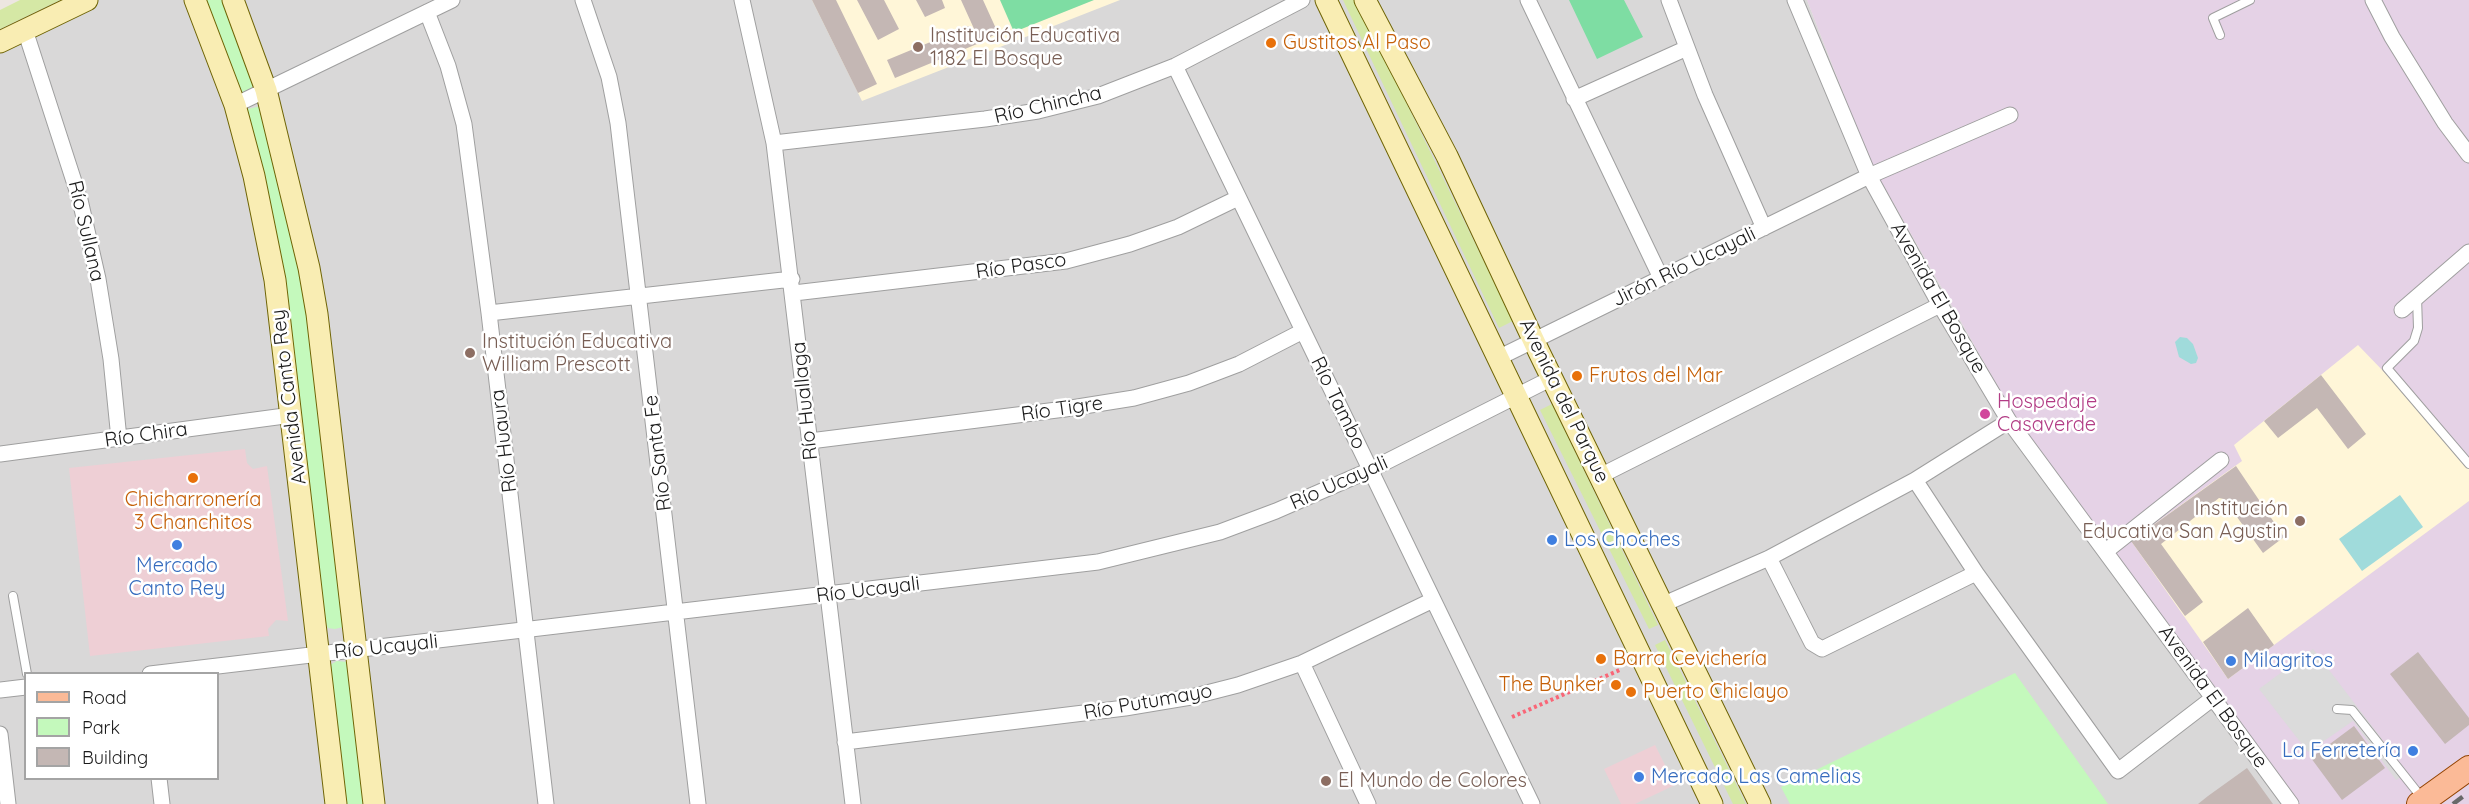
<!DOCTYPE html>
<meta charset="utf-8">
<style>
body{margin:0}
#map{position:relative;width:2469px;height:804px;overflow:hidden;background:#ede6e1;font-family:Quicksand,sans-serif}
canvas{display:block}
.legend{position:absolute;left:24px;top:672px;width:195px;height:108px;box-sizing:border-box;background:#fff;border:2px solid #a4a4a4;margin:0;padding:8px 10px;list-style:none;font-size:18px;color:#1b1b1b}
.legend li{display:flex;align-items:center;gap:12px;height:30px}
.legend b{width:30px;border:2px solid #a4a4a4}
</style>
<div id="map">
<canvas width="2469" height="804"></canvas>
<ul class="legend">
<li><b style="height:8px;background:#fbba97"></b>Road</li>
<li><b style="height:16px;background:#c4f9bc"></b>Park</li>
<li><b style="height:16px;background:#c4b7b4"></b>Building</li>
</ul>
</div>
<script>
const ctx = document.querySelector('canvas').getContext('2d');
ctx.lineJoin = 'round';
function fill(path, color) { ctx.fillStyle = color; ctx.fill(path, 'evenodd'); }
const toPath = rows => new Path2D(rows.map(r => 'M' + r).join(''));
function strokePath(path, color, width, dash) { ctx.strokeStyle = color; ctx.lineWidth = width; ctx.lineCap = dash ? 'butt' : 'round'; ctx.setLineDash(dash || []); ctx.stroke(path); }
function drawText(font, color, halo, rows, align = 'center') {
  ctx.font = font + ' Quicksand,sans-serif'; ctx.lineWidth = 5; ctx.setLineDash([]); ctx.textBaseline = 'middle'; ctx.strokeStyle = halo; ctx.fillStyle = color; for (const [text, x, y, turn = 0] of rows) {
    ctx.save(); ctx.translate(x, y); ctx.rotate((+turn || 0) * Math.PI / 180); ctx.textAlign = isNaN(turn) ? turn : align; if (halo) ctx.strokeText(text, 0, 0); ctx.fillText(text, 0, 0); ctx.restore();
  }
}
fill(toPath([
 [40,0,1807,0,1870,162,2017,420,2299,804,0,804,0,19],
 [26,674,218,674,218,778,26,778]
]), '#d9d8d8');
fill(toPath([
 [245,449,247,463,253,469,267,466,288,621,276,620,268,629,269,636,90,656,69,468],
 [1655,745,1675,785,1635,804,1621,804,1604,769]
]), '#eecfd5');
fill(toPath([
 [1807,0,2469,0,2469,804,2299,804,2017,420,1870,162]
]), '#e5d2e6');
fill(toPath([
 [812,0,1120,0,862,101],
 [2358,345,2469,460,2469,501,2228,679,2131,541,2242,461,2234,445]
]), '#fff6d8');
fill(toPath([
 [20,0,60,0,0,29,0,10],
 [1343,0,1356,0,1513,321,1499,328],
 [1552,404,1658,625,1649,629,1540,410],
 [1665,640,1746,804,1733,804,1655,645]
]), '#d5e8a5');
fill(toPath([
 [205,0,226,0,255,82,251,89,241,93],
 [261,106,302,256,344,618,343,627,335,629,328,628,324,619,247,118,248,109],
 [337,661,348,662,368,804,345,804,330,665],
 [2015,673,2108,804,1790,804,1781,787]
]), '#c4f9bc');
fill(toPath([
 [1000,0,1094,0,1014,32],
 [1569,0,1624,0,1643,37,1597,59]
]), '#7edda3');
fill(toPath([
 [2313,649,2407,772,2404,775,2396,780,2353,721,2308,752,2259,689]
]), '#dbdbdb');
fill(toPath([
 [2180,337,2187,338,2193,344,2198,358,2196,363,2191,364,2179,357,2175,342],
 [2400,495,2423,527,2362,571,2339,539]
]), '#a0dbdb');
fill(toPath([
 [812,0,836,0,877,84,858,93],
 [857,0,884,0,899,29,878,40],
 [916,0,942,0,945,8,925,17],
 [961,0,983,0,998,33,980,42],
 [969,26,977,44,895,78,887,60],
 [2321,375,2366,434,2348,449,2317,408,2278,438,2264,421],
 [2236,466,2284,537,2263,553,2224,499,2219,498,2161,544,2203,602,2185,616,2131,541],
 [2248,608,2274,645,2228,679,2203,642],
 [2418,652,2469,718,2469,725,2445,744,2390,674],
 [2354,726,2385,768,2342,800,2311,758],
 [2247,768,2273,804,2198,804,2208,796]
]), '#c4b7b4');
const lane = toPath([
 [2220,35,2213,18,2250,0],
 [2417,297,2418,328,2414,341,2387,368,2469,464],
 [13,596,27,674],
 [2337,709,2352,710,2422,798]
]);
const street = toPath([
 [583,0,609,77,618,123,698,804],
 [742,0,774,143,853,804],
 [1528,0,1661,278],
 [1669,0,1705,95,1764,228],
 [1795,0,1869,176,1940,305,2009,421,2291,804],
 [2373,0,2392,37,2445,123,2469,155],
 [427,12,448,66,464,124,489,313,546,804],
 [25,30,80,200,98,279,111,359,119,439],
 [1175,66,1532,804],
 [1574,99,1687,48],
 [235,105,452,0],
 [774,143,985,119,1038,111,1098,96,1175,66,1302,0],
 [794,293,1066,261,1130,244,1178,227,1238,198],
 [2402,310,2469,252],
 [489,313,792,279],
 [1498,358,1869,176,2010,115],
 [810,441,1065,409,1134,398,1189,383,1239,364,1303,331],
 [0,454,292,415],
 [1600,476,1940,305],
 [1915,480,1976,573,2118,771,2213,698],
 [2106,551,2221,460],
 [1769,558,1812,643,1822,649,1976,573],
 [1664,604,1769,558,1915,480,2009,421],
 [1302,663,1368,804],
 [150,674,1098,562,1220,532,1276,511,1370,470,1552,378],
 [0,690,26,687],
 [0,734,8,804],
 [845,742,1125,708,1191,697,1238,685,1302,663,1433,600],
 [159,778,162,804]
]);
const secondary = toPath([
 [195,0,235,105,254,176,275,280,336,804],
 [233,0,266,90,309,268,317,314,374,804],
 [1326,0,1712,804],
 [1365,0,1447,156,1539,352,1760,804],
 [0,42,87,0]
]);
const primary = toPath([
 [2419,804,2469,768]
]);
strokePath(lane, '#9f9f9f', 10);
strokePath(street, '#9f9f9f', 17);
strokePath(secondary, '#6f6405', 23);
strokePath(primary, '#924201', 26);
strokePath(toPath([
 [1512,717,1622,669]
]), '#f96677', 4, [3, 3]);
strokePath(lane, '#fff', 8);
strokePath(street, '#fff', 15);
strokePath(secondary, '#f9edb3', 21);
strokePath(primary, '#fbba97', 24);
strokePath(toPath([
 [2453,804,2469,792]
]), '#696969', 4.5, [12, 12]);
for (const [x, y, r, color] of [
 [1271,43,6,"#e8710a"],
 [918,47,6,"#8d6e63"],
 [470,353,6,"#8d6e63"],
 [1577,376,6,"#e8710a"],
 [1985,414,6,"#d1479c"],
 [193,478,6,"#e8710a"],
 [2300,521,6,"#8d6e63"],
 [1552,540,6,"#3f7fe0"],
 [177,545,6,"#3f7fe0"],
 [1601,659,6,"#e8710a"],
 [2231,661,6,"#3f7fe0"],
 [1616,685,6,"#e8710a"],
 [1631,692,6,"#e8710a"],
 [2413,751,6,"#3f7fe0"],
 [1639,777,6,"#3f7fe0"],
 [1326,781,6,"#8d6e63"]
]) { const dot = new Path2D(); dot.arc(x, y, r, 0, 2 * Math.PI); ctx.fillStyle = color; ctx.fill(dot); strokePath(dot, '#fff', 2); }
drawText('20px', '#785e54', '#fff', [
 ["Institución Educativa",930,36],
 ["1182 El Bosque",930,59],
 ["Institución Educativa",482,342],
 ["William Prescott",482,365],
 ["Institución",2288,509,"right"],
 ["Educativa San Agustin",2288,532,"right"],
 ["El Mundo de Colores",1338,781]
], 'left');
drawText('20px', '#c56008', '#fff', [
 ["Gustitos Al Paso",1283,43],
 ["Frutos del Mar",1589,376],
 ["Chicharronería",193,500,"center"],
 ["3 Chanchitos",193,523,"center"],
 ["Barra Cevichería",1613,659],
 ["The Bunker",1604,685,"right"],
 ["Puerto Chiclayo",1643,692]
], 'left');
drawText('20px', '#1b1b1b', '#fff', [
 ["Río Chincha",1048,105,-13],
 ["Río Sullana",86,231,77],
 ["Río Pasco",1021,266,-8],
 ["Jirón Río Ucayali",1684,267,-26],
 ["Avenida El Bosque",1938,298,60],
 ["Avenida Canto Rey",289,397,-97],
 ["Río Huallaga",805,401,-96],
 ["Avenida del Parque",1564,401,64],
 ["Río Tambo",1338,403,64],
 ["Río Tigre",1062,409,-8],
 ["Río Chira",146,435,-8],
 ["Río Huaura",504,441,-97],
 ["Río Santa Fe",658,453,-97],
 ["Río Ucayali",1339,483,-24],
 ["Río Ucayali",868,590,-7],
 ["Río Ucayali",386,647,-6],
 ["Avenida El Bosque",2213,697,54],
 ["Río Putumayo",1148,702,-10]
]);
drawText('20px', '#b23c85', '#fff', [
 ["Hospedaje",1997,402],
 ["Casaverde",1997,425]
], 'left');
drawText('20px', '#366cbe', '#fff', [
 ["Los Choches",1564,540],
 ["Mercado",177,566,"center"],
 ["Canto Rey",177,589,"center"],
 ["Milagritos",2243,661],
 ["La Ferretería",2401,751,"right"],
 ["Mercado Las Camelias",1651,777]
], 'left');
</script>
